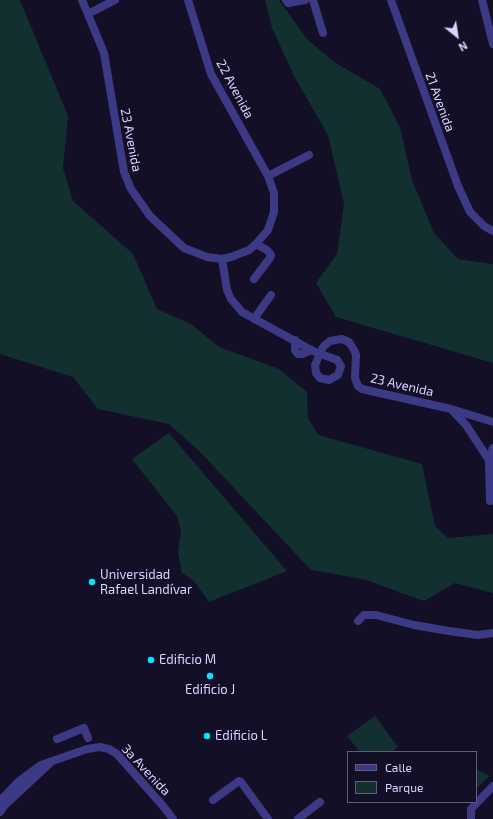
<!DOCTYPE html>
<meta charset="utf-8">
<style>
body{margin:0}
#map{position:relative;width:493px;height:819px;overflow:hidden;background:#130f26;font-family:"Exo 2",sans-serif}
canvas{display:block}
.legend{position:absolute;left:347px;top:751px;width:130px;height:52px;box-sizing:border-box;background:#130f26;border:1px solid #625e7d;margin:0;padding:5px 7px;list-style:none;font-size:12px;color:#d9d4ff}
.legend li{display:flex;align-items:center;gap:8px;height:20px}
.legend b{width:20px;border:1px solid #625e7d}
.north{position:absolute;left:437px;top:16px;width:40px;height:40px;-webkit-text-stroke:3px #130f26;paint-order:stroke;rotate:150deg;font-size:11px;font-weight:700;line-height:16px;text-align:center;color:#d9d4ff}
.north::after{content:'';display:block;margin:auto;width:14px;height:18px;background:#d9d4ff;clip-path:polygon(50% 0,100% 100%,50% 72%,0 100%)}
</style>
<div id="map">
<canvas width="493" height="819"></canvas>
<ul class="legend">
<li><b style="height:5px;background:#3d3a85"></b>Calle</li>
<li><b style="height:11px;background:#12302f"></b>Parque</li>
</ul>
<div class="north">N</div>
</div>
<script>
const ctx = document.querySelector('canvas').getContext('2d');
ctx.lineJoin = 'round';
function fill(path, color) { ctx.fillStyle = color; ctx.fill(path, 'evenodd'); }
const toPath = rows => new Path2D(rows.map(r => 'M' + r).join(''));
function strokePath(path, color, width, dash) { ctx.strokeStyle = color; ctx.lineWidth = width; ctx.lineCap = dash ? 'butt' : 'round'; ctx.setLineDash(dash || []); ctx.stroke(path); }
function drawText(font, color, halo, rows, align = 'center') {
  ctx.font = font + ' "Exo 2",sans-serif'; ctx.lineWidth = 3; ctx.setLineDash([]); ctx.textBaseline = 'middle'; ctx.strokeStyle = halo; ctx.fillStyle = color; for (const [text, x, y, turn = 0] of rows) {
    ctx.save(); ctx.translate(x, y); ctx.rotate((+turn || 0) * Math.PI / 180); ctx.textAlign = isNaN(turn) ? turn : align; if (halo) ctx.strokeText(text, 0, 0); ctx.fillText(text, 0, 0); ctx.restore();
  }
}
fill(toPath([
 [0,0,20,0,68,116,63,168,73,201,133,254,157,309,191,324,219,347,279,369,307,392,308,418,318,435,422,464,435,526,448,538,493,534,493,593,455,583,424,601,363,579,311,570,200,452,169,424,98,409,73,377,0,354],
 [265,0,279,0,307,39,334,62,380,89,400,127,412,180,434,233,458,259,493,264,493,363,336,317,316,283,337,254,344,204,328,135,295,78,272,28],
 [169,433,287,571,209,602,194,581,182,573,178,552,181,531,177,516,132,459],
 [375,716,398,747,392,752,360,752,347,736],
 [476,769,490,776,476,789]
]), '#12302f');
strokePath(toPath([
 [82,0,104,53,124,172,131,189,150,216,184,248,207,257,222,259,231,257,249,250,256,244,268,230,274,212,274,193,268,176,211,74,188,0],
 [286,0,288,3,305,0],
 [313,0,323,33],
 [391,0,458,186,470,212,484,226,493,231],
 [482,0,493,44],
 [88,14,115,0],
 [268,176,309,155],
 [222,259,227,290,231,299,242,312,313,351],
 [254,279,270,258,271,255,267,250,256,244],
 [254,319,271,295],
 [295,340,295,350,298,354,303,354,311,350],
 [337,360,341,366,338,375,329,380,320,378,316,373,315,365,323,347,330,341,342,339,349,342,354,350,356,355,355,378,358,386,362,389,451,409,466,425,489,460,490,501],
 [451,409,493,422],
 [489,460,493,448],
 [358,621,364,615,376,615,414,625,449,631,478,635,493,633],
 [57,739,84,728,88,738],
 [213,800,239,781,241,782,268,819],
 [0,801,18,782,41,765,87,749,100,747,109,749,117,754,163,806,173,819],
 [0,812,5,805,50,763],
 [298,819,320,802],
 [471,819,471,809,493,786]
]), '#3d3a85', 8);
strokePath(toPath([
 [313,351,337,360]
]), '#3d3a85', 8);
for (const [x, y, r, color] of [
 [92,582,4,"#00e5ff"],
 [151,660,4,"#00e5ff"],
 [210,676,4,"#00e5ff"],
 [207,736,4,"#00e5ff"]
]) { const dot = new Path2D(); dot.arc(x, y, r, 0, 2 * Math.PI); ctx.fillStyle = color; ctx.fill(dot); strokePath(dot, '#130f26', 1.5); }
drawText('13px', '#d9d4ff', '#130f26', [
 ["22 Avenida",235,89,62],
 ["21 Avenida",440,102,70],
 ["23 Avenida",131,140,79],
 ["23 Avenida",402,385,13],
 ["3a Avenida",146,770,47]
]);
drawText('13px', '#d9d4ff', '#130f26', [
 ["Universidad",100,575],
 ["Rafael Landívar",100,590],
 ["Edificio M",159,660],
 ["Edificio J",210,690,"center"],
 ["Edificio L",215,736]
], 'left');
</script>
